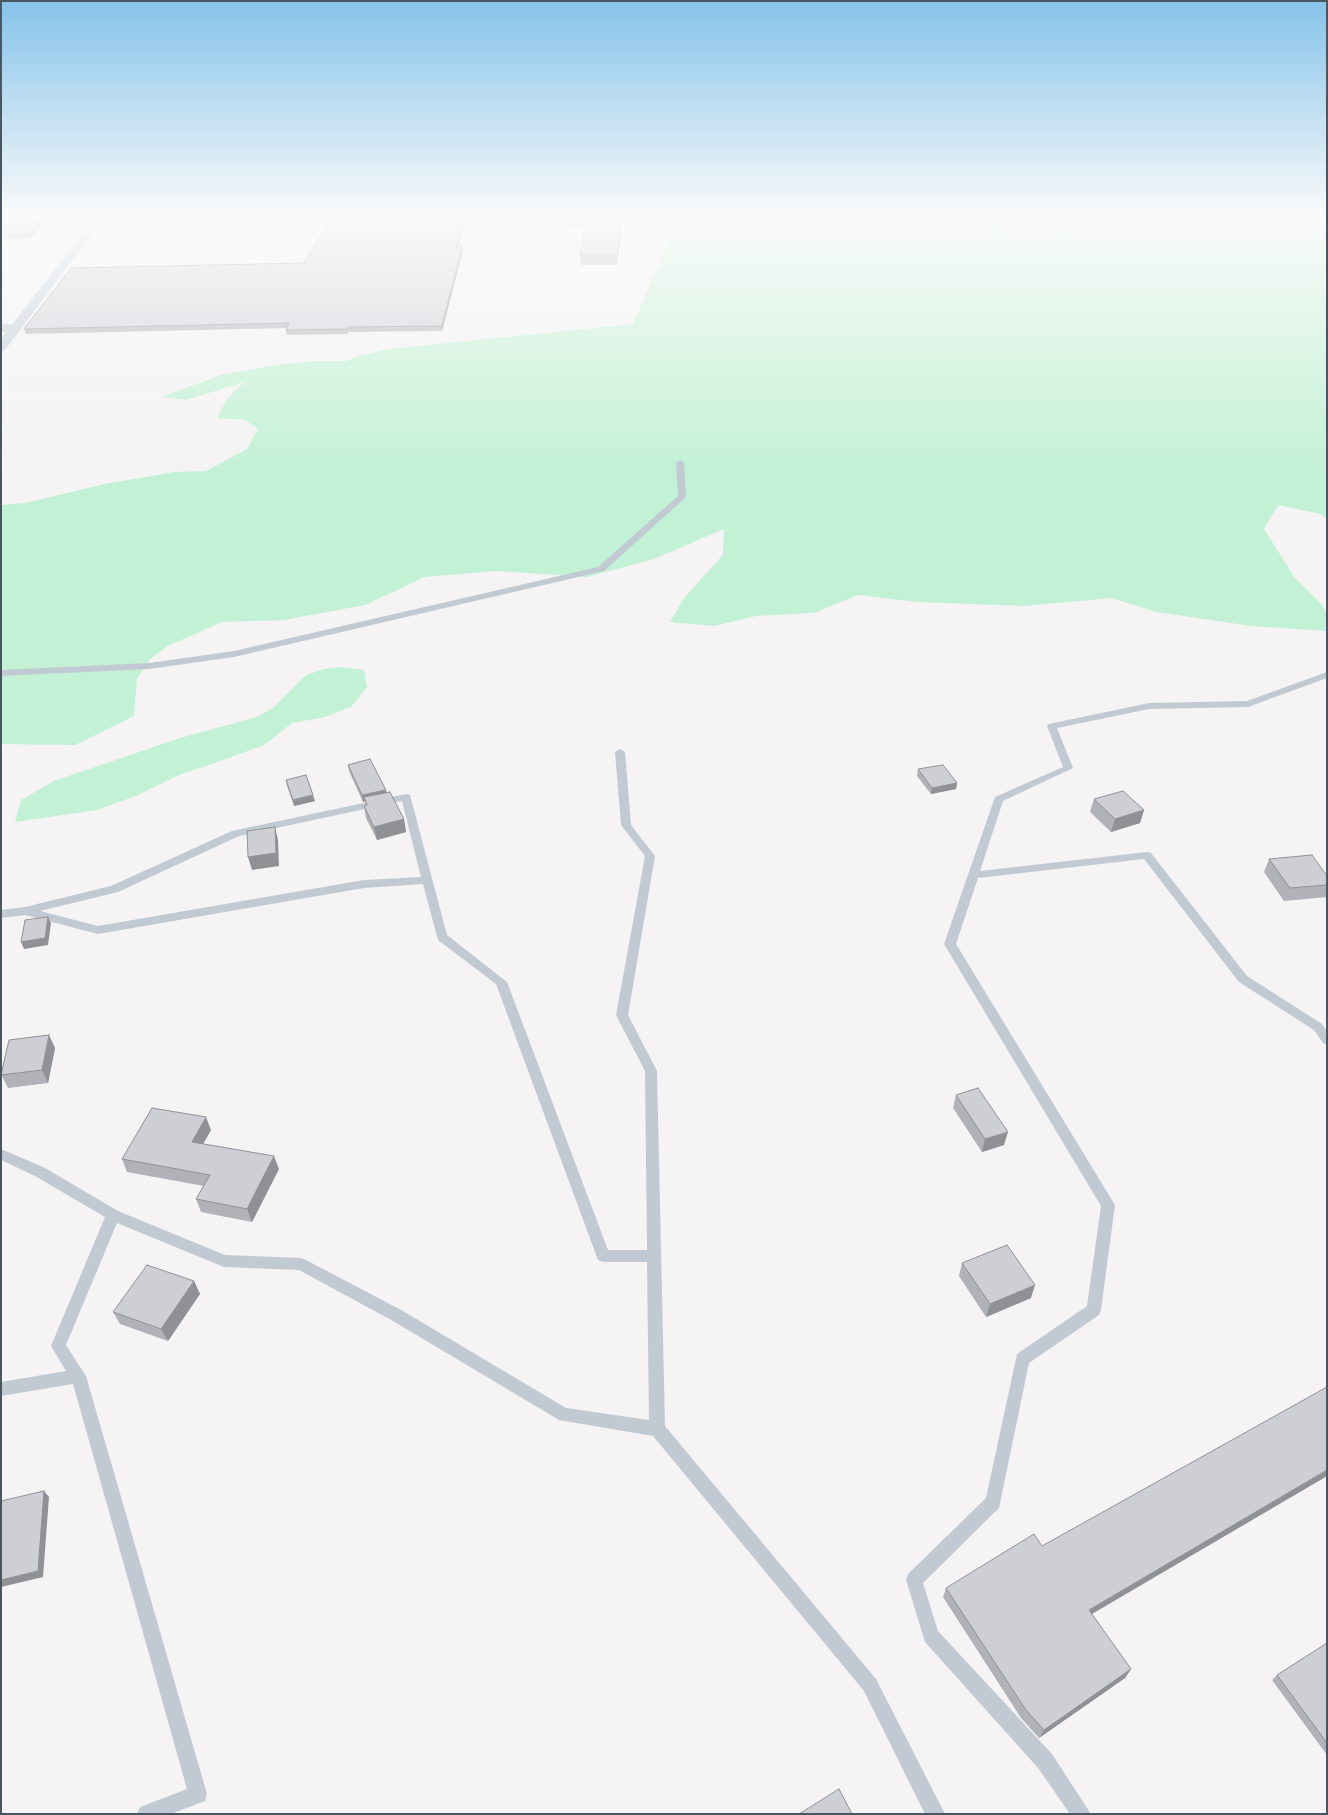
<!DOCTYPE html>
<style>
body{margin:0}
#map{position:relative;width:1328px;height:1815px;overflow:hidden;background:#f5f3f3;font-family:"Nunito Sans",sans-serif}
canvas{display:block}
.frame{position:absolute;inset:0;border:2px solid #4a5661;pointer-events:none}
</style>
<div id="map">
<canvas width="1328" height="1815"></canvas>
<div class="frame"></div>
</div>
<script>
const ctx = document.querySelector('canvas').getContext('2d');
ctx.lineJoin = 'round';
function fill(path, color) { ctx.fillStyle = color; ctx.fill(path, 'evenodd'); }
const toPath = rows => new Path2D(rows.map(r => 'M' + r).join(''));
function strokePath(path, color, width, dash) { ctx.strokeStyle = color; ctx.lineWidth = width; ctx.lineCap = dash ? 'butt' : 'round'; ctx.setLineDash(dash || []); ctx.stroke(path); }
fill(toPath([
 [9,216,76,216,47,250,1,251,1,223]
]), '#fdf9ef');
fill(toPath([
 [671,216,1003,216,998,230,1013,239,1056,239,1061,231,1056,216,1327,216,1327,519,1320,514,1278,505,1264,529,1295,578,1322,605,1327,614,1327,631,1251,626,1156,612,1112,598,1025,606,917,602,858,595,814,613,756,616,714,626,670,622,684,598,723,555,724,529,654,559,587,577,497,571,425,577,365,605,284,620,222,622,168,646,150,659,137,679,134,716,75,745,1,744,1,505,25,503,105,484,174,472,206,471,247,449,258,429,245,420,217,418,227,399,244,382,186,400,161,397,221,375,269,366,312,361,347,361,358,356,389,349,633,324,668,243],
 [340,667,364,670,367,687,351,707,325,717,292,723,264,745,215,763,181,774,138,795,97,810,15,822,21,800,54,781,180,738,257,717,273,708,306,675,324,669]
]), '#c3f1d5');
fill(toPath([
 [680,460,684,462,686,497,604,571,234,657,149,669,1,676,1,670,149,663,234,651,598,567,678,496,676,462,680,460],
 [1327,672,1327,678,1248,707,1149,709,1057,728,1073,768,1003,801,980,871,1147,852,1151,853,1247,976,1322,1024,1327,1031,1327,1045,1323,1043,1314,1030,1239,982,1144,859,978,878,956,944,1115,1205,1101,1310,1099,1315,1029,1363,999,1508,923,1583,938,1631,1052,1754,1091,1814,1070,1814,1038,1768,925,1642,906,1580,908,1574,986,1498,1017,1354,1087,1306,1101,1206,944,944,995,797,1063,767,1047,726,1049,724,1149,703,1247,701,1327,672],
 [620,749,625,752,631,825,655,856,628,1015,657,1071,665,1426,876,1679,945,1814,925,1814,864,1691,653,1436,559,1420,393,1321,299,1270,224,1267,117,1223,66,1345,86,1376,207,1794,205,1801,171,1814,137,1814,140,1807,187,1789,73,1384,1,1396,1,1382,66,1371,51,1346,105,1217,35,1176,1,1160,1,1149,45,1168,118,1211,225,1255,301,1258,306,1260,403,1311,566,1408,649,1420,647,1262,603,1262,598,1260,496,984,438,940,423,884,364,888,98,934,25,915,1,918,1,910,25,907,111,886,232,831,406,794,410,795,447,935,507,982,608,1250,647,1250,645,1071,616,1015,645,856,621,825,615,752,620,749],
 [402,801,421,877,364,880,98,926,40,911,118,892,239,836,402,801]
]), '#c1cad2');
fill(toPath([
 [1,324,15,324,21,328,15,332,1,332,1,324]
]), '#c1cad2');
fill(toPath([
 [96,216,106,216,5,350,1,351,1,339,96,216]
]), '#c1cbd6');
fill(toPath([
 [4,216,53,216,29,239,1,239,1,219],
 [332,216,468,216,458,246,463,250,442,331,348,332,348,334,287,335,286,330,287,328,26,334,24,329,304,263],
 [620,216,619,223,621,232,617,265,581,265,580,255,585,227,566,227,565,218],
 [348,765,386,790,387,793,404,819,406,832,377,840,366,818,364,806,366,805,365,801,363,802,349,771],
 [918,769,957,783,956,789,931,794,917,776],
 [286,780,315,801,294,806,287,786],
 [1094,799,1144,810,1140,823,1111,832,1090,812],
 [1269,859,1327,876,1327,897,1284,901,1264,872],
 [55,1048,48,1083,8,1088,1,1074],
 [956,1095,1004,1145,982,1152,953,1108],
 [211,1130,203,1144,279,1169,252,1222,201,1212,196,1199,204,1186,127,1172,122,1159],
 [962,1263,1031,1298,986,1317,959,1276],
 [194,1281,200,1294,168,1341,120,1324,113,1312],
 [1327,1476,1092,1614,1131,1669,1125,1678,1039,1738,1021,1718,943,1597,946,1588,1042,1546],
 [1327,1643,1327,1755,1272,1680,1277,1675]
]), '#b0b2b7');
fill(toPath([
 [36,216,53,216,29,239,25,226],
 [466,216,468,216,456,250,456,246],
 [619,216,620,216,618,232,618,223],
 [621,223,621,232,617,265,617,255],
 [462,246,463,250,442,331,442,326],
 [957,783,956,789,931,794,932,788],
 [386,790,387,796,364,797,365,801,363,802,362,795],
 [313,795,315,801,294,806,293,800],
 [1144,810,1140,823,1111,832,1115,819],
 [404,819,406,832,377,840,374,827],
 [275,827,278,840,279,866,252,870,248,857],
 [48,917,51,923,48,945,24,949,21,942],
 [49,1035,55,1048,48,1083,42,1070],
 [206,1117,211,1130,197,1155,192,1142],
 [1008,1132,1004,1145,982,1152,985,1139],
 [274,1156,279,1169,252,1222,247,1209],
 [194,1281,200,1294,168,1341,161,1329],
 [1035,1285,1031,1298,986,1317,990,1304],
 [1327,1470,1327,1476,1083,1619,1089,1610],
 [44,1491,49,1497,43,1577,1,1587,1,1580],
 [1131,1669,1125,1678,1039,1738,1044,1730]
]), '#909195');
const building = toPath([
 [4,216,36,216,25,226,1,226,1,219,4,216],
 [332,216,466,216,456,246,462,246,442,326,348,327,347,329,286,330,289,323,24,329,71,268,304,263,332,216],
 [566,216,619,216,618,223,621,223,617,255,580,255,587,218,565,218,566,216],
 [370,759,386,790,362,795,348,765,370,759],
 [943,765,957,783,932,788,918,769,943,765],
 [306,775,313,795,293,800,286,780,306,775],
 [1123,791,1144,810,1115,819,1094,799,1123,791],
 [390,792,404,819,374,827,364,806,367,805,364,797,390,792],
 [275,827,276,853,248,857,247,831,275,827],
 [1312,855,1327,876,1327,885,1290,888,1269,859,1312,855],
 [48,917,45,938,21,942,25,920,48,917],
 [49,1035,42,1070,1,1075,9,1040,49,1035],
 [978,1088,1008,1132,985,1139,956,1095,978,1088],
 [152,1108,206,1117,192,1142,274,1156,247,1209,196,1199,210,1175,122,1159,152,1108],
 [1007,1245,1035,1285,990,1304,962,1263,1007,1245],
 [147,1265,194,1281,161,1329,113,1312,147,1265],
 [1327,1387,1327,1470,1089,1610,1131,1669,1044,1730,1026,1710,946,1588,1034,1534,1042,1546,1327,1387],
 [44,1491,38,1571,1,1580,1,1501,44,1491],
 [1327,1643,1327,1743,1277,1675,1327,1643],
 [839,1789,852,1814,799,1814,839,1789]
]);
fill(building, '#cdcfd5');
strokePath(building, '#909195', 1);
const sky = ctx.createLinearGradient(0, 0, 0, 470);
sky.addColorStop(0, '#85c3ea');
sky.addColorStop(0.46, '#fafafa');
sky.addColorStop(1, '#fafafa00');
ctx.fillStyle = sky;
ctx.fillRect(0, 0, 1328, 470);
</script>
